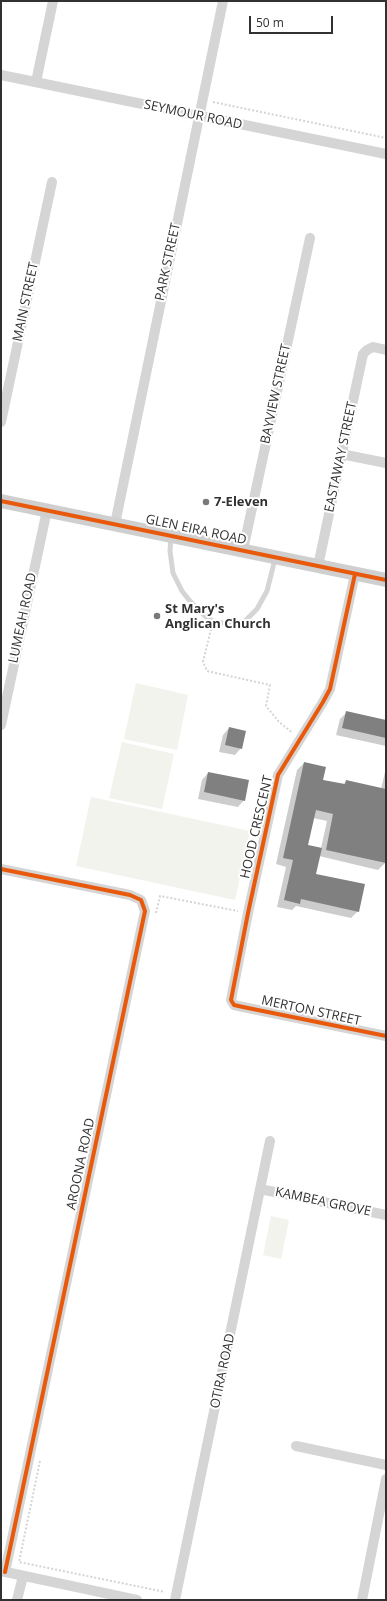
<!DOCTYPE html>
<style>
body{margin:0}
#map{position:relative;width:387px;height:1601px;overflow:hidden;background:#fff;font-family:"Open Sans",sans-serif}
canvas{display:block}
.frame{position:absolute;inset:0;border:2px solid #313131;pointer-events:none}
.scale{position:absolute;left:249px;top:16px;width:84px;height:18px;box-sizing:border-box;border:2px solid #313131;border-top:0;padding-left:5px;font-size:12px;line-height:14px;white-space:nowrap;color:#313131;-webkit-text-stroke:3px #fff;paint-order:stroke}
</style>
<div id="map">
<canvas width="387" height="1601"></canvas>
<div class="frame"></div>
<div class="scale">50 m</div>
</div>
<script>
const ctx = document.querySelector('canvas').getContext('2d');
ctx.lineJoin = 'round';
function fill(path, color) { ctx.fillStyle = color; ctx.fill(path, 'evenodd'); }
const toPath = rows => new Path2D(rows.map(r => 'M' + r).join(''));
function strokePath(path, color, width, dash) { ctx.strokeStyle = color; ctx.lineWidth = width; ctx.lineCap = dash ? 'butt' : 'round'; ctx.setLineDash(dash || []); ctx.stroke(path); }
function drawText(font, color, halo, rows, align = 'center') {
  ctx.font = font + ' "Open Sans",sans-serif'; ctx.lineWidth = 4; ctx.setLineDash([]); ctx.textBaseline = 'middle'; ctx.strokeStyle = halo; ctx.fillStyle = color; for (const [text, x, y, turn = 0] of rows) {
    ctx.save(); ctx.translate(x, y); ctx.rotate((+turn || 0) * Math.PI / 180); ctx.textAlign = isNaN(turn) ? turn : align; if (halo) ctx.strokeText(text, 0, 0); ctx.fillText(text, 0, 0); ctx.restore();
  }
}
fill(toPath([
 [136,683,188,695,177,750,124,739],
 [122,742,174,754,162,809,109,798],
 [91,797,250,831,235,900,76,866],
 [271,1216,289,1220,281,1259,263,1255]
]), '#f1f3ec');
fill(toPath([
 [347,712,386,721,386,746,336,735,340,719],
 [229,728,241,748,235,755,219,752,223,735],
 [304,763,322,780,343,785,346,781,381,789,386,768,385,863,378,870,319,856,315,874,358,911,351,918,296,906,292,910,277,907,286,867,276,864,297,770],
 [313,818,327,821,321,848,307,845],
 [208,773,244,800,238,807,198,799,202,780]
]), '#0003');
fill(toPath([
 [346,711,386,720,386,738,342,728],
 [229,727,246,731,242,749,225,745],
 [304,762,326,767,323,780,345,784,346,780,386,789,386,863,326,850,333,814,316,810,308,845,322,848,316,874,365,884,359,912,301,899,300,904,284,900,293,860,283,858],
 [208,772,249,780,245,801,204,792]
]), '#808080');
strokePath(toPath([
 [213,102,386,138],
 [211,629,203,662,207,671,270,685,266,706,279,722,293,733],
 [156,913,160,896,238,911],
 [40,1461,19,1562,165,1592]
]), '#d4d4d4', 2, [2, 2]);
strokePath(toPath([
 [171,537,170,551,173,573,182,591,189,600,206,617,213,621,223,623,231,624,245,621,257,609,267,591,275,559]
]), '#d5d5d5', 5);
strokePath(toPath([
 [1,75,386,154],
 [36,82,53,1],
 [1,422,52,182],
 [341,454,386,463],
 [115,524,223,1],
 [243,550,310,238],
 [318,566,363,354,367,350,373,347,386,350],
 [355,574,330,689,323,702,278,775,248,913,231,1000,234,1005,243,1007,386,1036],
 [1,725,47,510],
 [1,869,130,895,141,900,145,911,5,1572],
 [260,1189,386,1215],
 [296,1446,386,1465],
 [1,1571,137,1600],
 [17,1600,23,1576],
 [175,1600,270,1141],
 [362,1600,386,1479]
]), '#d5d5d5', 10);
strokePath(toPath([
 [1,501,386,580]
]), '#cfcfcf', 14);
strokePath(toPath([
 [1,501,386,580],
 [355,574,330,689,323,702,278,775,248,913,231,1000,234,1005,243,1007,386,1036],
 [1,869,130,895,141,900,145,911,5,1572]
]), '#e8590c', 4);
for (const [x, y, r, color] of [
 [206,502,4,"#797979"],
 [157,616,4,"#797979"]
]) { const dot = new Path2D(); dot.arc(x, y, r, 0, 2 * Math.PI); ctx.fillStyle = color; ctx.fill(dot); strokePath(dot, '#fff', 1.5); }
drawText('13px', '#313131', '#fff', [
 ["SEYMOUR ROAD",193,115,12],
 ["PARK STREET",168,262,-78],
 ["MAIN STREET",26,302,-78],
 ["BAYVIEW STREET",276,394,-78],
 ["EASTAWAY STREET",341,457,-78],
 ["GLEN EIRA ROAD",196,530,12],
 ["LUMEAH ROAD",23,618,-78],
 ["HOOD CRESCENT",257,827,-77],
 ["MERTON STREET",311,1011,12],
 ["AROONA ROAD",81,1164,-78],
 ["KAMBEA GROVE",323,1202,12],
 ["OTIRA ROAD",223,1371,-78]
]);
drawText('bold 13px', '#313131', '#fff', [
 ["7-Eleven",214,502],
 ["St Mary's",165,609],
 ["Anglican Church",165,624]
], 'left');
</script>
